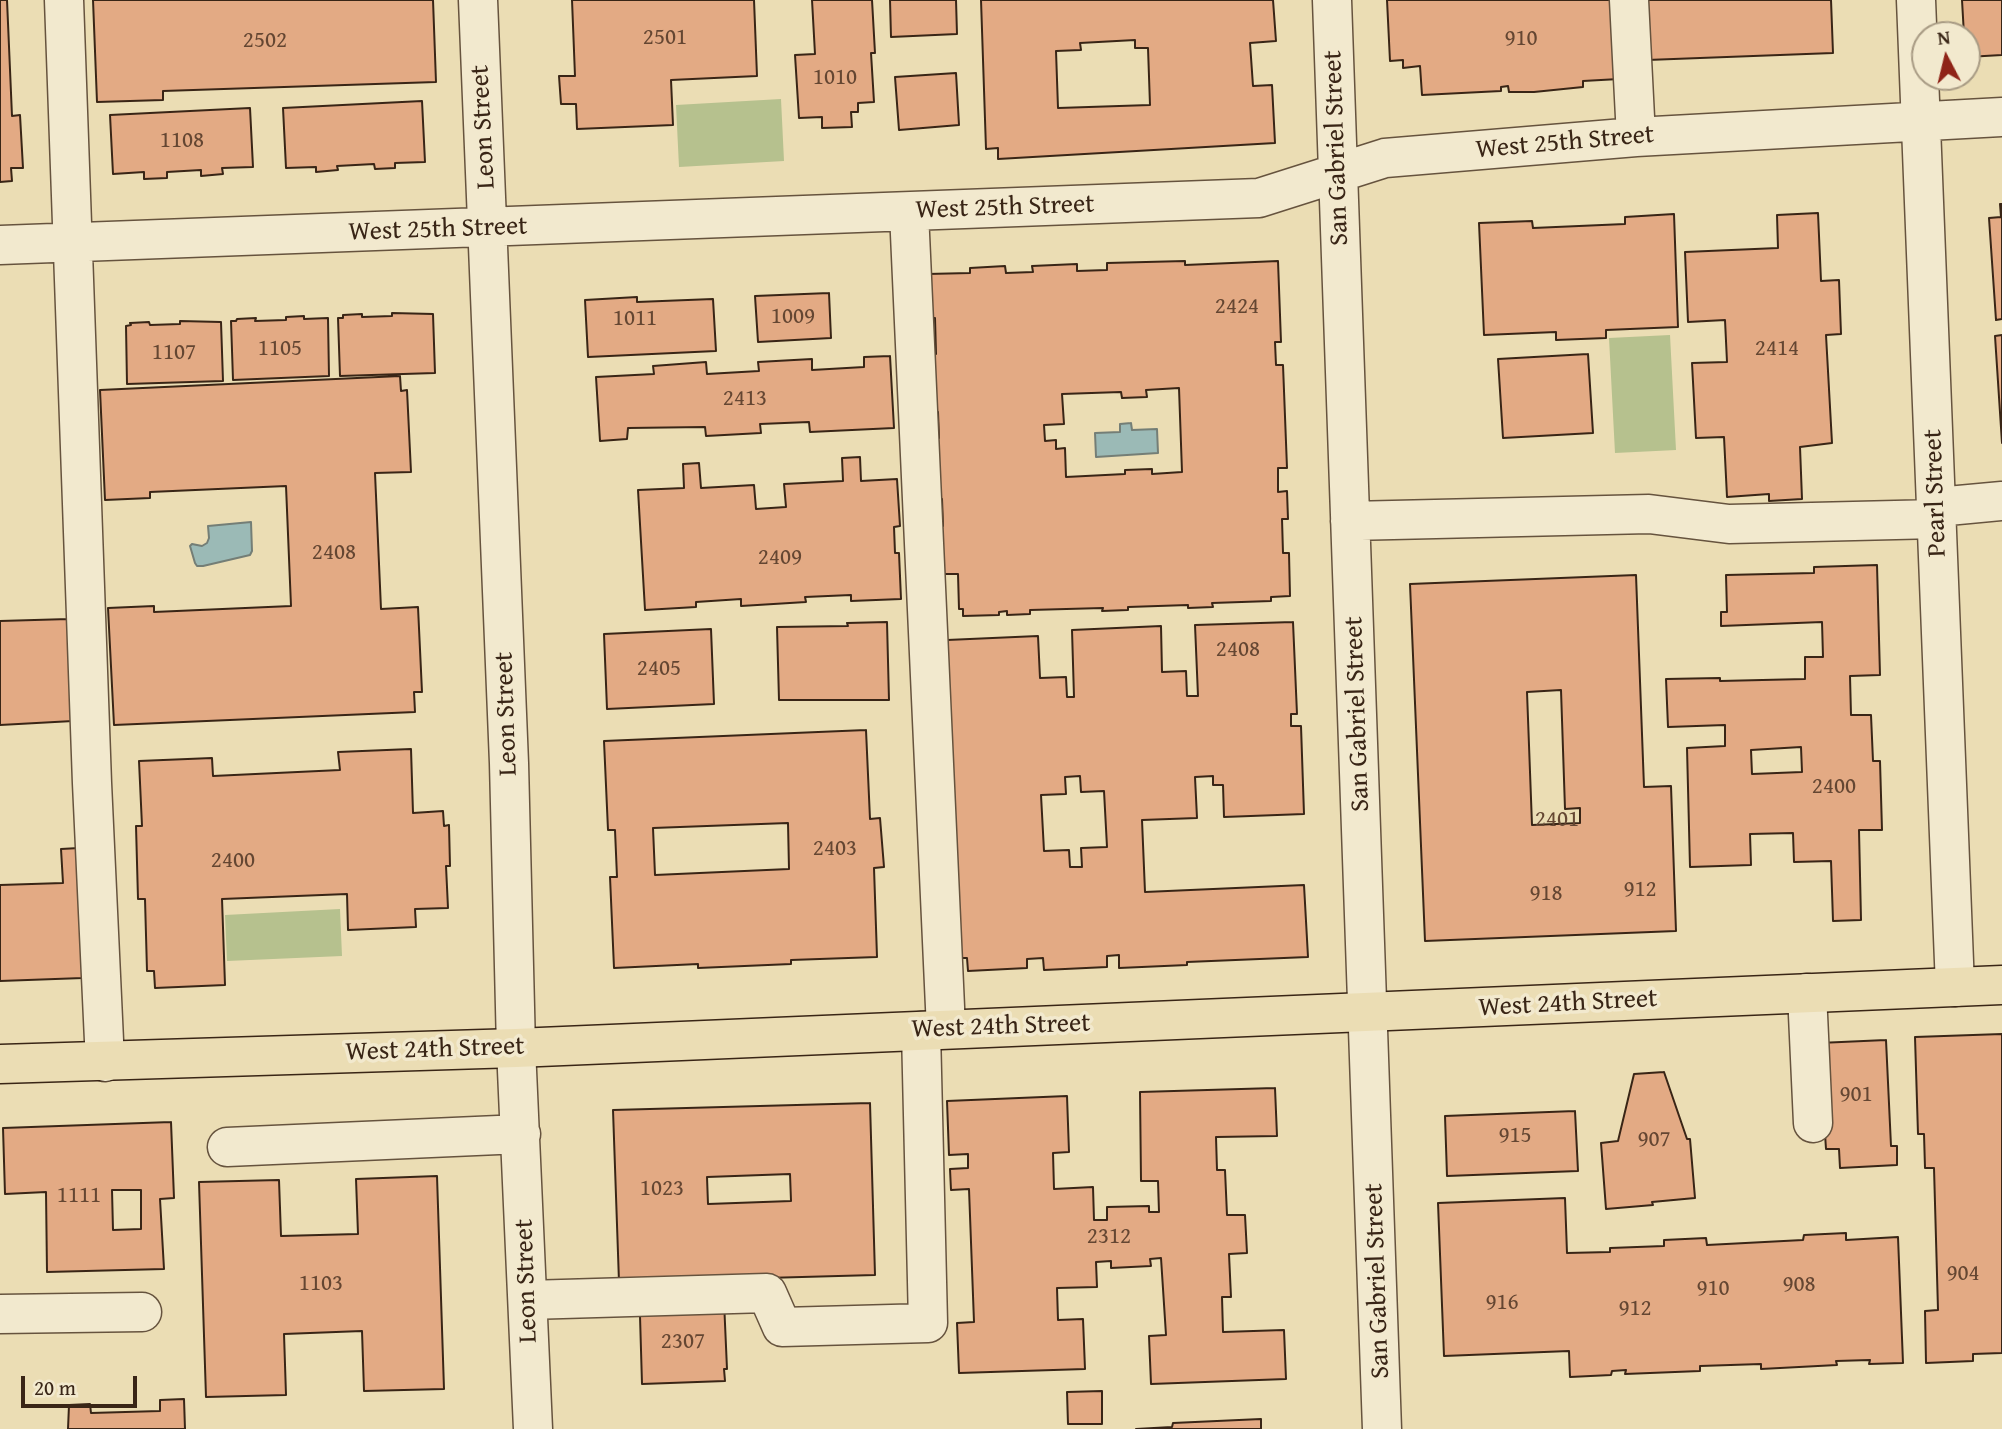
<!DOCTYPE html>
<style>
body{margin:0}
#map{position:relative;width:2002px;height:1429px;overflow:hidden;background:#ebddb4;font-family:"Gentium Book Plus",serif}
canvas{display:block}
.north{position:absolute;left:1911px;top:21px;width:70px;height:70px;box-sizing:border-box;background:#f2e9ce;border:2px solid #a89b84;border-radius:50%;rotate:353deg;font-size:19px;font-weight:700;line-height:28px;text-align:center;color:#392516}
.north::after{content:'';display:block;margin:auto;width:24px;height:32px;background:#8f2418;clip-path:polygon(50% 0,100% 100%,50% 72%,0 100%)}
.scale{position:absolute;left:21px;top:1376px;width:116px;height:32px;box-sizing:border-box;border:4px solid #392516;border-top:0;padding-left:9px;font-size:21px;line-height:24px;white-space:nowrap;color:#392516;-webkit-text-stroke:5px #f2e9ce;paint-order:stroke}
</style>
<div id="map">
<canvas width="2002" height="1429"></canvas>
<div class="north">N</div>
<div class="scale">20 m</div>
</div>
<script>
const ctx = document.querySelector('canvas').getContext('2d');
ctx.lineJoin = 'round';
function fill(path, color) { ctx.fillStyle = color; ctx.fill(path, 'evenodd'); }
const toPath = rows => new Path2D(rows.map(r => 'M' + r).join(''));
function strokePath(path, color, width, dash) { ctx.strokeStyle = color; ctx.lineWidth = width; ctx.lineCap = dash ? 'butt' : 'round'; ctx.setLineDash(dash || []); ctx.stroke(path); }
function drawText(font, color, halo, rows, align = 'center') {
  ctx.font = font + ' "Gentium Book Plus",serif'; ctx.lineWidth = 7; ctx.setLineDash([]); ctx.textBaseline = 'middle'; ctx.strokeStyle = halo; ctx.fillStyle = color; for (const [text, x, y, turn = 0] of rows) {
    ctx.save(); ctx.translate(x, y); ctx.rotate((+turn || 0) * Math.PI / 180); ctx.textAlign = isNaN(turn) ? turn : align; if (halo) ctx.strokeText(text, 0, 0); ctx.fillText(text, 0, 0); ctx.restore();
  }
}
fill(toPath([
 [781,99,784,161,679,167,676,105],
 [1670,335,1676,450,1615,453,1609,338],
 [340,909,342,956,227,961,225,915]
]), '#b6c18e');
const water = toPath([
 [1131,423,1132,430,1157,429,1158,453,1096,457,1095,433,1120,432,1120,424,1131,423],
 [251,522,252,551,250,555,203,566,197,566,195,563,190,546,192,544,202,546,207,543,209,538,208,526,251,522]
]);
fill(water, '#9bbab6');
strokePath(water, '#747e76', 2);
const building = toPath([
 [0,0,7,0,12,116,20,115,23,168,11,168,12,181,0,182,0,0],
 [93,0,433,0,436,82,163,91,163,100,97,102,93,0],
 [572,0,754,0,757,76,671,80,673,125,577,129,576,104,561,104,559,76,575,76,572,0],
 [812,0,872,0,875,53,871,53,874,102,858,103,858,112,851,112,852,127,822,128,822,117,799,118,795,55,815,54,812,0],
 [890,0,956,0,957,34,891,37,890,0],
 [981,0,1273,0,1276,41,1250,43,1253,86,1272,85,1275,143,998,159,998,148,986,149,981,0],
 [1135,40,1135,48,1148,48,1150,105,1058,108,1056,51,1081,50,1080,43,1135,40],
 [1387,0,1616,0,1619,79,1583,81,1583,87,1534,92,1509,92,1508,86,1501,87,1501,91,1422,95,1420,66,1403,68,1403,60,1390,61,1387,0],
 [1640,0,1831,0,1833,53,1647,60,1640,0],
 [1962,0,2002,0,2002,55,1967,57,1967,35,1964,35,1962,0],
 [956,73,959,125,899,130,895,77,956,73],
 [422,101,425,162,395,163,395,168,375,169,374,164,337,166,338,170,316,172,316,167,286,168,283,108,422,101],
 [250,108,253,167,222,168,223,174,201,176,201,170,167,172,167,178,144,179,144,172,113,174,110,115,250,108],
 [2000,204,2002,204,2002,319,1996,320,1989,218,2001,217,2000,204],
 [1818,213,1821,281,1839,280,1841,334,1826,335,1832,443,1800,447,1802,499,1769,501,1769,494,1727,497,1724,437,1696,438,1692,363,1727,362,1725,320,1688,322,1685,252,1778,248,1777,215,1818,213],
 [1674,214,1678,327,1606,330,1606,338,1556,340,1556,332,1484,335,1479,223,1532,221,1533,228,1625,224,1625,217,1674,214],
 [1185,261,1185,265,1278,261,1281,342,1275,342,1276,365,1283,365,1287,468,1278,468,1278,492,1287,491,1288,519,1282,519,1283,553,1289,553,1290,596,1271,597,1271,601,1212,603,1213,607,1188,608,1188,605,1128,607,1128,610,1102,611,1103,608,1030,610,1030,614,1007,615,1007,611,999,612,999,615,963,616,963,609,959,609,958,574,939,574,937,526,943,526,942,499,935,500,933,439,939,438,938,412,932,412,929,354,936,354,935,318,928,318,927,274,970,273,970,268,1005,266,1006,273,1033,272,1032,266,1077,264,1077,271,1107,270,1107,263,1185,261],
 [1179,388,1182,472,1152,474,1152,469,1125,470,1125,474,1066,477,1065,448,1056,449,1056,440,1045,441,1044,425,1064,424,1062,394,1121,392,1122,398,1147,397,1146,390,1179,388],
 [829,293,831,338,758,342,755,296,829,293],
 [637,297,637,302,713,299,716,351,588,357,585,300,637,297],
 [392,313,433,314,435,373,340,376,338,318,343,318,343,315,362,314,362,317,392,316,392,313],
 [304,316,304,319,328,318,329,376,233,380,231,321,236,321,237,319,256,318,255,321,286,320,286,317,304,316],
 [180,321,221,322,223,381,127,384,126,326,131,325,130,323,149,322,150,325,180,324,180,321],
 [2002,335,2002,443,1995,336,2002,335],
 [1588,354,1593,433,1503,438,1498,359,1588,354],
 [890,356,894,428,810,432,809,422,760,424,761,433,706,436,705,427,628,428,627,439,600,441,596,377,654,374,653,366,706,362,707,374,759,371,758,362,812,359,812,370,864,367,864,357,890,356],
 [400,376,401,391,407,390,411,472,375,473,381,609,418,607,422,692,414,692,415,712,114,725,108,608,154,606,154,612,291,606,286,486,150,492,150,498,105,500,100,390,400,376],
 [860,457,861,481,897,479,900,526,894,527,895,553,899,553,901,599,851,601,851,595,805,597,806,602,741,606,741,599,696,602,696,607,645,610,638,490,684,488,683,464,699,463,701,488,754,485,756,509,786,507,784,484,843,481,842,458,860,457],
 [1877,565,1880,675,1850,676,1851,715,1871,715,1873,761,1880,761,1882,830,1859,830,1861,920,1833,921,1831,861,1794,862,1793,833,1750,834,1751,865,1690,867,1687,748,1725,746,1725,725,1668,727,1666,679,1720,678,1720,681,1805,679,1805,657,1823,657,1822,622,1721,626,1721,612,1727,612,1726,575,1814,573,1814,567,1877,565],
 [1801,747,1802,772,1752,774,1751,750,1801,747],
 [1636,575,1644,787,1671,786,1676,931,1425,941,1410,584,1636,575],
 [1561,690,1565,809,1580,808,1580,823,1532,825,1527,692,1561,690],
 [69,619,73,721,0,725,0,621,69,619],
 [887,622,889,700,779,700,777,627,848,626,847,623,887,622],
 [1293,622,1297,714,1291,714,1291,726,1301,726,1304,814,1224,817,1223,785,1213,785,1213,776,1195,777,1197,818,1142,820,1145,892,1304,885,1308,957,1187,962,1187,965,1119,968,1119,955,1107,956,1107,967,1044,970,1043,958,1027,959,1027,968,968,971,967,958,958,958,947,640,1038,636,1040,678,1066,677,1067,697,1074,697,1072,630,1161,626,1162,672,1186,671,1187,696,1198,696,1195,625,1293,622],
 [1080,776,1081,792,1104,791,1107,847,1081,848,1082,867,1070,867,1069,850,1044,851,1041,795,1066,794,1065,777,1080,776],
 [711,629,714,704,607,709,604,634,711,629],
 [866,730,870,819,880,818,884,867,874,868,877,957,791,960,791,964,698,968,698,964,614,968,610,877,617,877,615,830,608,830,604,741,866,730],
 [788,823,789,869,655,875,653,828,788,823],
 [411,749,413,813,443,811,444,826,449,825,450,866,446,866,448,908,415,909,416,927,348,930,347,894,222,899,225,985,155,988,154,971,147,971,145,899,138,899,136,826,142,826,139,761,212,758,213,776,340,770,338,752,411,749],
 [79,848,83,978,0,981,0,885,63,883,61,849,79,848],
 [2002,1034,2002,1353,1973,1354,1973,1361,1926,1363,1925,1311,1938,1310,1934,1168,1925,1168,1924,1134,1918,1134,1915,1037,2002,1034],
 [1886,1040,1891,1146,1897,1146,1897,1165,1840,1168,1839,1149,1826,1149,1819,1043,1886,1040],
 [1664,1072,1687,1139,1690,1139,1695,1198,1652,1202,1653,1205,1606,1209,1601,1143,1618,1141,1634,1074,1664,1072],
 [1275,1088,1277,1136,1216,1137,1217,1170,1225,1170,1227,1215,1245,1215,1247,1253,1229,1254,1231,1297,1222,1297,1223,1332,1284,1330,1286,1379,1151,1384,1149,1336,1166,1335,1161,1258,1150,1259,1151,1266,1111,1268,1111,1261,1096,1262,1097,1287,1057,1288,1058,1320,1083,1319,1085,1369,959,1373,957,1323,974,1322,969,1189,951,1190,950,1169,968,1168,968,1154,949,1155,947,1101,1067,1096,1069,1152,1053,1153,1054,1189,1093,1187,1094,1220,1107,1220,1107,1207,1149,1206,1149,1212,1159,1212,1158,1181,1141,1181,1140,1092,1275,1088],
 [870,1103,875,1275,619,1282,613,1110,870,1103],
 [790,1174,791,1201,708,1204,707,1177,790,1174],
 [1575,1111,1578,1171,1447,1176,1445,1116,1575,1111],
 [171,1122,174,1198,160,1199,164,1269,47,1272,46,1192,5,1194,3,1128,171,1122],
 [112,1190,141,1190,141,1229,113,1230,112,1190],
 [437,1176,444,1389,364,1391,362,1331,284,1334,286,1395,206,1397,199,1182,279,1180,281,1236,358,1234,356,1179,437,1176],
 [1565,1198,1567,1253,1610,1252,1610,1248,1664,1246,1664,1240,1706,1238,1707,1245,1803,1240,1804,1235,1846,1233,1846,1240,1898,1237,1903,1363,1869,1364,1870,1360,1836,1361,1837,1365,1761,1369,1761,1364,1700,1366,1700,1371,1625,1374,1626,1370,1612,1371,1611,1375,1570,1377,1569,1351,1444,1356,1438,1203,1565,1198],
 [724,1301,727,1369,724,1369,725,1381,642,1384,640,1316,724,1301],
 [1102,1391,1102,1424,1068,1424,1067,1392,1102,1391],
 [184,1399,185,1429,68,1429,69,1405,90,1404,91,1413,160,1411,160,1400,184,1399],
 [1261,1419,1261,1429,1136,1429,1172,1427,1173,1423,1261,1419]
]);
fill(building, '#e3aa84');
strokePath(building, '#392516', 2);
const minor = toPath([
 [64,0,92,783,105,1062],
 [478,0,509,763,516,1048,533,1429],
 [1332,0,1382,1429],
 [1629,0,1636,137],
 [1916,0,1955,987],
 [909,212,946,1029],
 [0,245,1259,198,1385,158,1636,137,2002,117],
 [1937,507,2002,501],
 [1350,521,1649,514,1729,524,1937,519],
 [1807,993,1813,1123],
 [227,1147,521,1134],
 [528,1300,767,1293,782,1327,928,1323,921,1031],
 [0,1314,142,1312]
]);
const major = toPath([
 [0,1064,516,1048,2002,985]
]);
strokePath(minor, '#66533e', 41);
strokePath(major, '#392516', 41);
strokePath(minor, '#f2e9ce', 38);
strokePath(major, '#ebddb4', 38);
drawText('23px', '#644632', null, [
 ["2501",665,38],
 ["910",1521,39],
 ["2502",265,41],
 ["1010",835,78],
 ["1108",182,141],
 ["2424",1237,307],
 ["1009",793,317],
 ["1011",635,319],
 ["1105",280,349],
 ["2414",1777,349],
 ["1107",174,353],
 ["2413",745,399],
 ["2408",334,553],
 ["2409",780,558],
 ["2408",1238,650],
 ["2405",659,669],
 ["2400",1834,787],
 ["2401",1557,820],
 ["2403",835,849],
 ["2400",233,861],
 ["912",1640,890],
 ["918",1546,894],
 ["901",1856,1095],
 ["915",1515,1136],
 ["907",1654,1140],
 ["1023",662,1189],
 ["1111",79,1196],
 ["2312",1109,1237],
 ["904",1963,1274],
 ["1103",321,1284],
 ["908",1799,1285],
 ["910",1713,1289],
 ["916",1502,1303],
 ["912",1635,1309],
 ["2307",683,1342]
]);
drawText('26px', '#392516', '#f2e9ce', [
 ["Leon Street",484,127,-93],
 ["West 25th Street",1565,143,-5],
 ["San Gabriel Street",1337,148,-92],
 ["West 25th Street",1005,208,-2],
 ["West 25th Street",438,230,-2],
 ["Pearl Street",1936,493,-92],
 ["Leon Street",507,714,-92],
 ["San Gabriel Street",1358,714,-92],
 ["West 24th Street",1568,1004,-3],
 ["West 24th Street",1001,1027,-2],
 ["West 24th Street",435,1050,-2],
 ["Leon Street",527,1281,-92],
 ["San Gabriel Street",1378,1281,-92]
]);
</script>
